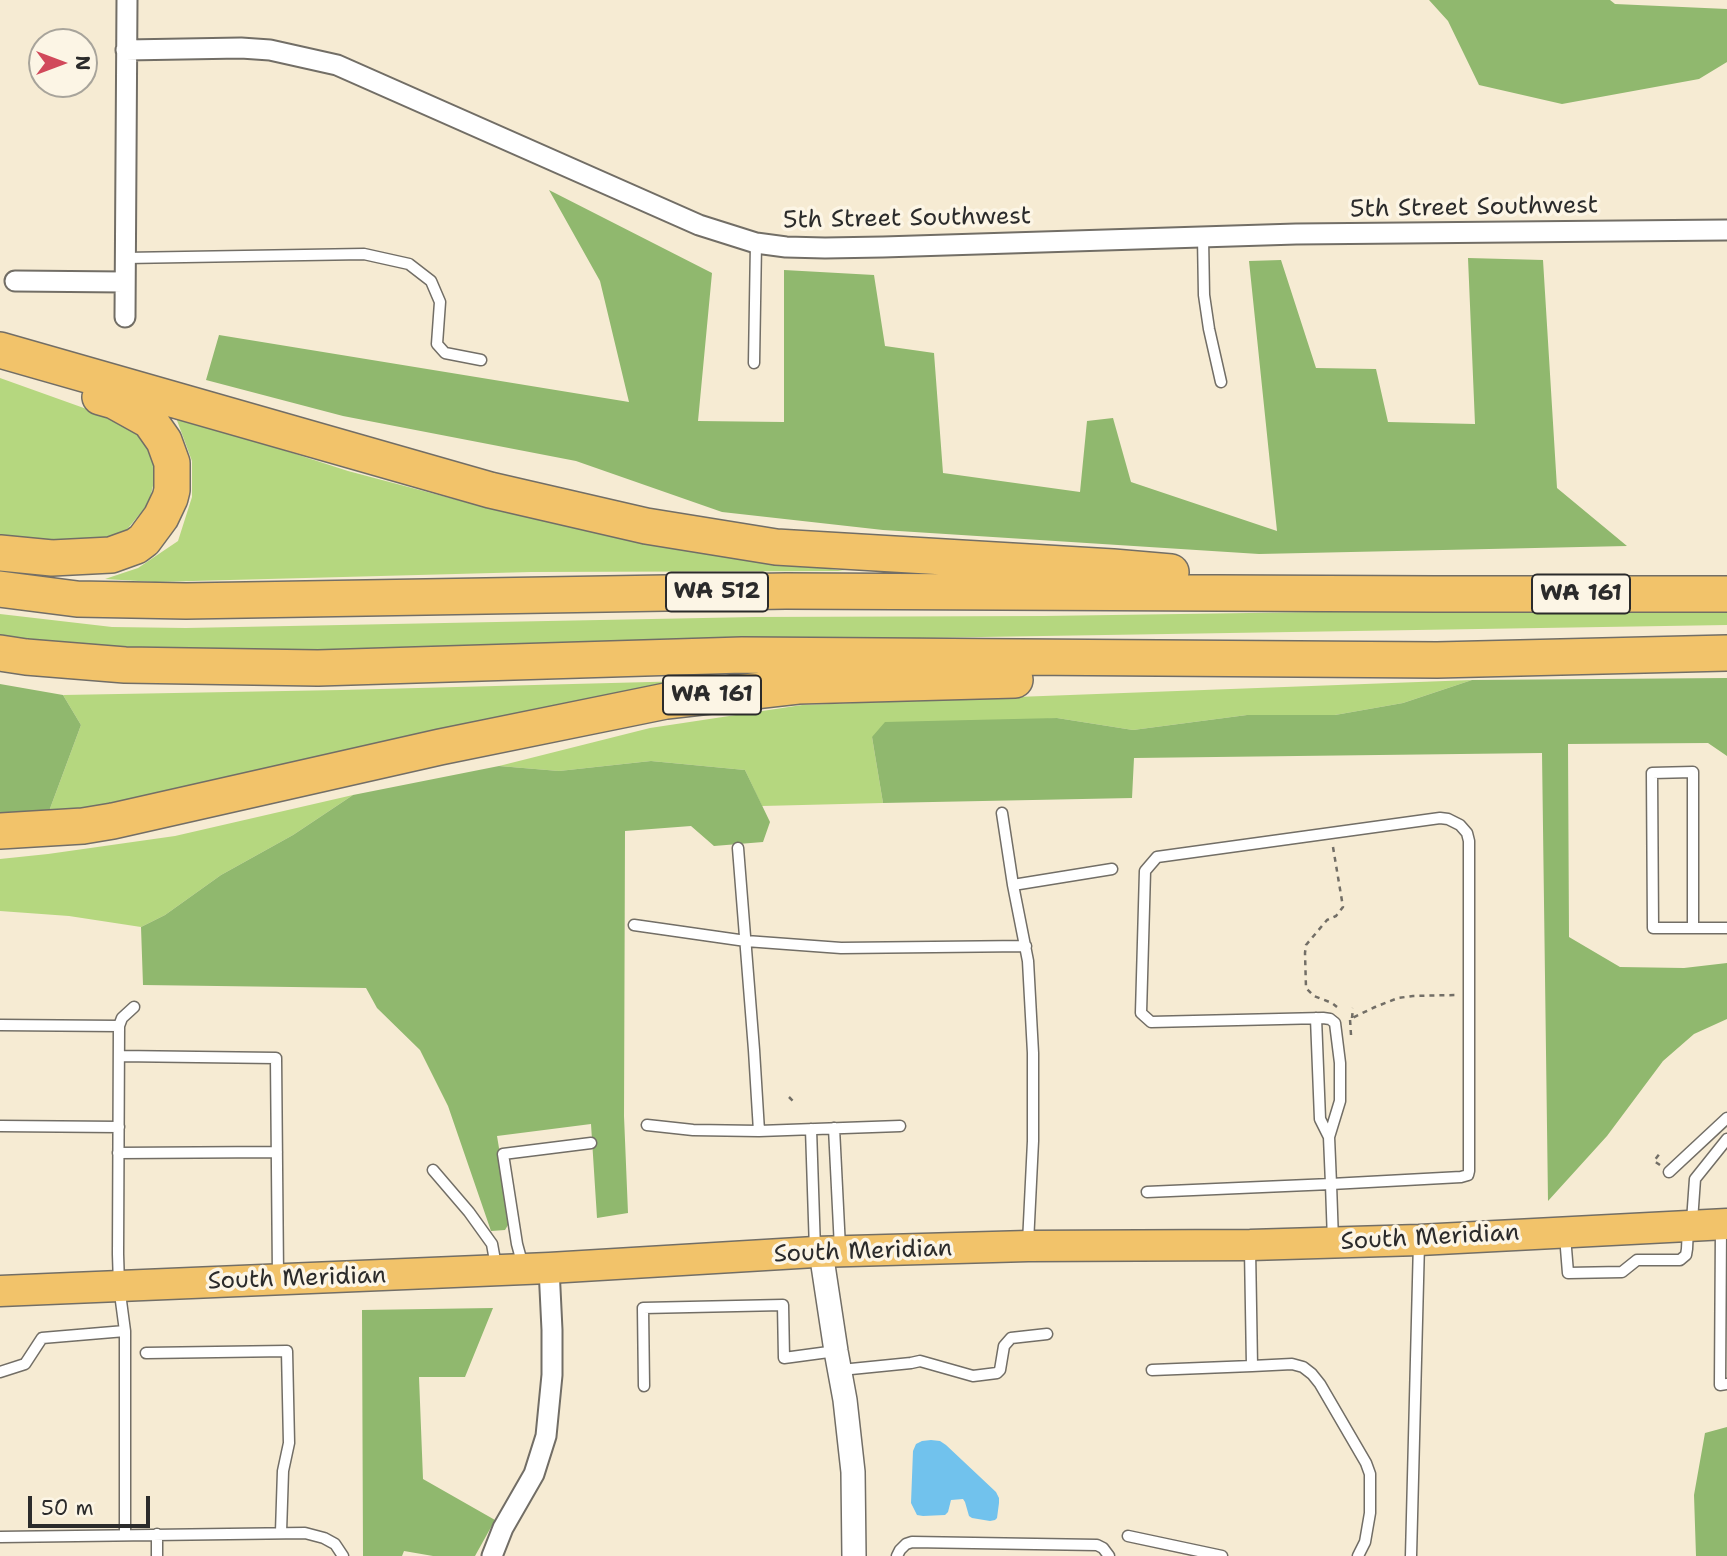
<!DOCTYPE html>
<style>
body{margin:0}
#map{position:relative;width:1727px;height:1556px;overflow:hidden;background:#f6ebd3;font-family:"Shantell Sans",sans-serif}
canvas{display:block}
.north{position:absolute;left:28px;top:28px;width:70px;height:70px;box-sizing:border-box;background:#fcf5e5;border:2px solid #a8a49b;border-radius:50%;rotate:90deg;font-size:19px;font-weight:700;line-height:28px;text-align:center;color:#2b2b2b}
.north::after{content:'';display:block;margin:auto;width:24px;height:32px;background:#d1495b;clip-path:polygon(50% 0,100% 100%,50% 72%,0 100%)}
.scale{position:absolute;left:28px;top:1496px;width:122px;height:32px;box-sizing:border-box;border:4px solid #2b2b2b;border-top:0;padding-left:9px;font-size:21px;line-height:24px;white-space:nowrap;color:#2b2b2b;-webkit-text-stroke:5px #fcf5e5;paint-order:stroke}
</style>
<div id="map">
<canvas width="1727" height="1556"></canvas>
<div class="north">N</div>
<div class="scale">50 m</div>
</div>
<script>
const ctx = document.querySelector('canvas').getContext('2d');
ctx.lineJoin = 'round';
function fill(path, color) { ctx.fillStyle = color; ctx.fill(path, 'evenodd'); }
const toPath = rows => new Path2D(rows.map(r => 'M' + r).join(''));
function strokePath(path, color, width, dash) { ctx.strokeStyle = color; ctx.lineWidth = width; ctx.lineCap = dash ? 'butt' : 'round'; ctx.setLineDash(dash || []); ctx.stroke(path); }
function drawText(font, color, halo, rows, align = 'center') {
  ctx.font = font + ' "Shantell Sans",sans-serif'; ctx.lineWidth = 7; ctx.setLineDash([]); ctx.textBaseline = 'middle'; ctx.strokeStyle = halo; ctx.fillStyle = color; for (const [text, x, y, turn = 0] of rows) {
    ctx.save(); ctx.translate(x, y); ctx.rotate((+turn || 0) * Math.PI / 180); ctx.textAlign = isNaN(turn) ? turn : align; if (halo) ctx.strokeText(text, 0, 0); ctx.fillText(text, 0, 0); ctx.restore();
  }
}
fill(toPath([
 [0,378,109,417,134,430,147,445,156,473,149,503,124,533,94,544,0,542],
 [175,415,348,471,499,511,690,549,845,571,531,572,155,582,105,579,138,568,178,541,192,497,192,461],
 [1727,606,1727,625,919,638,265,653,137,653,0,640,0,614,112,627,186,628,755,617,1044,616],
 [766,679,204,787,48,814,81,725,63,695,341,690],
 [1472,680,1403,703,1335,715,1247,715,1133,730,1057,718,872,737,883,803,762,806,745,770,651,761,559,771,499,766,650,728,802,705],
 [353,795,293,835,221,875,165,915,141,927,69,916,0,911,0,859,48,854,175,836]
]), '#b5d77f');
fill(toPath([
 [1429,0,1610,0,1615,4,1727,9,1727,62,1699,79,1562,104,1479,85,1448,21],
 [549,190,712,273,698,421,784,422,784,270,874,275,885,346,934,353,943,473,1080,492,1087,421,1113,418,1131,482,1277,531,1249,261,1281,260,1316,368,1376,369,1388,422,1475,424,1468,258,1543,260,1557,488,1627,546,1259,554,883,530,722,512,576,461,343,416,206,380,219,335,629,402,600,281],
 [1727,678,1727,756,1708,743,1568,744,1569,937,1620,967,1684,968,1727,963,1727,1019,1694,1034,1663,1061,1607,1136,1548,1201,1542,753,1134,758,1132,798,883,803,872,737,885,722,1057,718,1133,730,1247,715,1335,715,1403,703,1472,680],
 [0,684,63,695,81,725,48,814,0,820],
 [651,761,745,770,770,822,763,842,714,846,691,826,625,831,624,1116,628,1213,597,1218,591,1124,497,1136,511,1220,505,1230,491,1231,448,1106,420,1050,377,1008,366,988,143,985,141,927,165,915,221,875,293,835,353,795,499,766,559,771],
 [493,1308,465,1377,419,1377,423,1479,495,1520,475,1556,433,1556,404,1551,402,1556,363,1556,362,1310],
 [1727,1427,1727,1556,1696,1556,1694,1495,1705,1433]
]), '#90b86e');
fill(toPath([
 [931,1440,940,1441,946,1445,996,1492,999,1498,999,1503,997,1518,995,1520,990,1521,972,1518,969,1516,965,1502,963,1499,951,1500,948,1512,945,1515,923,1516,917,1515,911,1503,913,1451,916,1444,922,1441]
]), '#71c2ed');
const service = toPath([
 [1203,237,1204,295,1209,329,1221,382],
 [125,258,364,254,409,264,431,281,440,302,437,344,445,353,481,360],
 [754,363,756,243],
 [1002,813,1013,885,1028,961,1033,1053,1033,1141,1028,1243],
 [1440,818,1448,819,1460,825,1467,833,1469,841,1469,1171,1468,1175,1461,1177,1331,1184,1329,1137,1340,1101,1340,1063,1335,1023,1330,1019,1323,1018,1151,1022,1141,1013,1145,871,1157,857,1440,818],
 [738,848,754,1050,759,1131],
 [1013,885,1112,869],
 [634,925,746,941,841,948,1026,946],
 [1693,928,1693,772,1652,773,1653,928,1727,928],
 [1316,1018,1320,1119,1329,1137],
 [0,1025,119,1026],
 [119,1056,276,1058,278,1276],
 [647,1125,693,1130,759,1131,900,1126],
 [0,1126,119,1127],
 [834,1128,840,1248],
 [811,1129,815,1250],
 [118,1153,277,1152],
 [433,1170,469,1212,492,1244,496,1266],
 [1669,1172,1727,1118],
 [1147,1192,1331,1184,1333,1241],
 [1692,1221,1695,1179,1727,1139],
 [1721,1228,1720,1385,1727,1384],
 [1565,1236,1568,1273,1622,1272,1637,1260,1680,1260,1686,1255,1687,1249,1688,1228],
 [1250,1249,1252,1366,1292,1364,1303,1367,1312,1374,1320,1384,1366,1463,1370,1474,1370,1513,1365,1542,1358,1556],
 [523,1266,517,1244,503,1154,591,1143],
 [146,1353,287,1351,289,1443,283,1471,281,1532],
 [841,1370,911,1363,920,1361,973,1376,997,1373,1000,1370,1004,1346,1011,1338,1047,1334],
 [1152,1370,1252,1366],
 [0,1372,25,1364,42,1338,125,1331],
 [644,1386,643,1308,783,1305,784,1358,836,1351],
 [125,1535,125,1331,119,1286,118,1254,119,1026,122,1018,134,1007],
 [1128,1536,1222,1556],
 [0,1537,305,1533,324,1538,335,1544,343,1556],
 [157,1556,157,1534],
 [897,1556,900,1550,906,1544,912,1542,1097,1545,1103,1548,1109,1556],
 [1411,1556,1419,1242]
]);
const minor = toPath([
 [126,50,241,48,270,50,337,65,699,225,756,243,786,247,825,248,883,247,1296,234,1727,230],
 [15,281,124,282],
 [125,317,127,0],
 [492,1556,503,1528,534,1474,546,1436,552,1375,552,1330,549,1268]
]);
const tertiary = toPath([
 [821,1252,836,1351,845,1400,853,1472,854,1556]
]);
const primary = toPath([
 [0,1291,549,1268,815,1252,1028,1246,1250,1245,1419,1240,1727,1224]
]);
const motorway = toPath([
 [0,350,490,490,646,526,776,547,1113,567,1171,572],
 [0,553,52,558,111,555,136,546,144,540,161,517,170,498,172,490,172,463,164,441,150,421,114,401,100,397],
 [0,589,77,599,186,601,786,591,1434,594,1727,594],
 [0,653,26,657,125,665,318,668,742,655,1437,660,1727,653],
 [0,831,83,826,113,821,440,747,666,701,798,686,1015,680]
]);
strokePath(service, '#726e66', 13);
strokePath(minor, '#726e66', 23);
strokePath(tertiary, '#726e66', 26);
strokePath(primary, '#726e66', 33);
strokePath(motorway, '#726e66', 38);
strokePath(toPath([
 [1333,847,1343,907,1336,916,1327,920,1306,945,1305,953,1306,988,1314,996,1332,1003,1337,1007],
 [1352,1018,1353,1008],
 [1351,1035,1350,1019,1375,1007,1398,998,1413,996,1455,995],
 [789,1097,794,1102],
 [1660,1165,1654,1161,1661,1152]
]), '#726e66', 2.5, [5, 5]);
strokePath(service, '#fff', 10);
strokePath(minor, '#fff', 19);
strokePath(tertiary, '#fff', 23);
strokePath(primary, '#f2c36a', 30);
strokePath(motorway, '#f2c36a', 35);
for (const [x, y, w] of [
 [717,592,102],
 [1581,594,98],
 [712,695,98]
]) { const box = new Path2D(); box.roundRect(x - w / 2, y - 19.5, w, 39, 5); ctx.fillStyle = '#fcf5e5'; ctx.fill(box); strokePath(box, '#2b2b2b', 2); }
drawText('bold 23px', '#2b2b2b', null, [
 ["WA 512",717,592],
 ["WA 161",1581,594],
 ["WA 161",712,695]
]);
drawText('24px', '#2b2b2b', '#fcf5e5', [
 ["5th Street Southwest",1474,208,-1],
 ["5th Street Southwest",907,219,-1],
 ["South Meridian",1430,1238,-3],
 ["South Meridian",863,1252,-2],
 ["South Meridian",297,1279,-2]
]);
</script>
